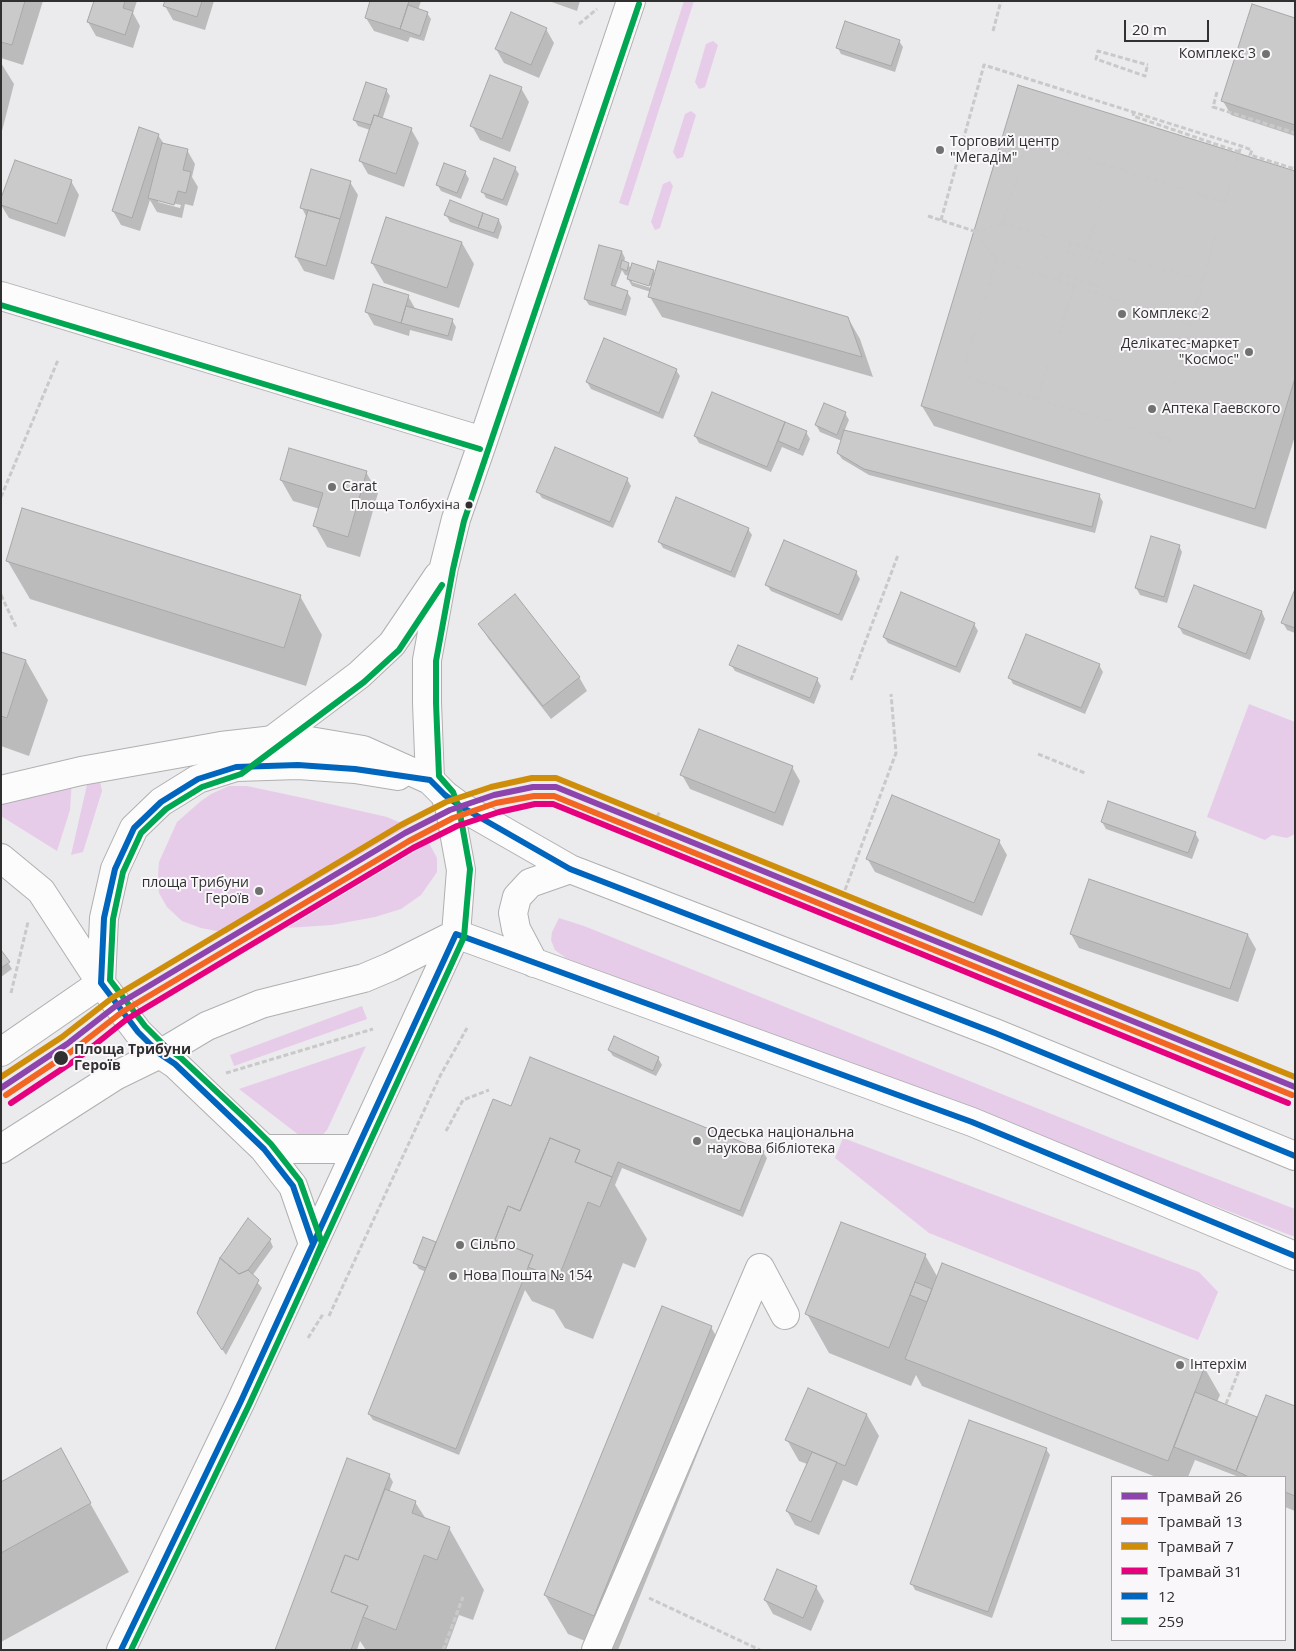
<!DOCTYPE html>
<meta charset="utf-8">
<style>
body{margin:0}
#map{position:relative;width:1296px;height:1651px;overflow:hidden;background:#ebeaec;font-family:"Open Sans",sans-serif}
canvas{display:block}
.frame{position:absolute;inset:0;border:2px solid #313031;pointer-events:none}
.legend{position:absolute;left:1111px;top:1476px;width:175px;height:165px;box-sizing:border-box;background:#faf7fa;border:1px solid #aaa7aa;margin:0;padding:6px 9px;list-style:none;font-size:15px;color:#313031}
.legend li{display:flex;align-items:center;gap:10px;height:25px}
.legend b{width:25px;border:1px solid #aaa7aa}
.scale{position:absolute;left:1124px;top:20px;width:85px;height:22px;box-sizing:border-box;border:2px solid #313031;border-top:0;padding-left:6px;font-size:15px;line-height:18px;white-space:nowrap;color:#313031;-webkit-text-stroke:4px #faf7fa;paint-order:stroke}
</style>
<div id="map">
<canvas width="1296" height="1651"></canvas>
<div class="frame"></div>
<ul class="legend">
<li><b style="height:6px;background:#8e44ad"></b>Трамвай 26</li>
<li><b style="height:6px;background:#f26522"></b>Трамвай 13</li>
<li><b style="height:6px;background:#cf8e0a"></b>Трамвай 7</li>
<li><b style="height:6px;background:#e5007d"></b>Трамвай 31</li>
<li><b style="height:6px;background:#0065bd"></b>12</li>
<li><b style="height:6px;background:#00a651"></b>259</li>
</ul>
<div class="scale">20 m</div>
</div>
<script>
const ctx = document.querySelector('canvas').getContext('2d');
ctx.lineJoin = 'round';
function fill(path, color) { ctx.fillStyle = color; ctx.fill(path, 'evenodd'); }
const toPath = rows => new Path2D(rows.map(r => 'M' + r).join(''));
function strokePath(path, color, width, dash) { ctx.strokeStyle = color; ctx.lineWidth = width; ctx.lineCap = dash ? 'butt' : 'round'; ctx.setLineDash(dash || []); ctx.stroke(path); }
function drawText(font, color, halo, rows, align = 'center') {
  ctx.font = font + ' "Open Sans",sans-serif'; ctx.lineWidth = 4; ctx.setLineDash([]); ctx.textBaseline = 'middle'; ctx.strokeStyle = halo; ctx.fillStyle = color; for (const [text, x, y, turn = 0] of rows) {
    ctx.save(); ctx.translate(x, y); ctx.rotate((+turn || 0) * Math.PI / 180); ctx.textAlign = isNaN(turn) ? turn : align; if (halo) ctx.strokeText(text, 0, 0); ctx.fillText(text, 0, 0); ctx.restore();
  }
}
fill(toPath([
 [684,1,694,1,628,206,619,203],
 [713,41,718,45,705,87,699,89,695,82,706,44],
 [691,111,696,115,683,157,677,159,673,152,685,114],
 [670,181,673,186,660,228,655,230,651,222,663,184],
 [1249,704,1295,722,1295,834,1287,838,1272,835,1265,840,1207,817],
 [89,776,100,781,102,791,83,852,71,855],
 [72,779,70,810,57,851,1,816,1,794],
 [229,786,247,786,308,799,387,817,408,826,227,933,201,928,182,921,167,907,159,893,158,876,159,862,177,822,201,801,211,794],
 [429,843,437,858,437,872,421,895,401,909,375,917,332,925,287,928],
 [559,918,584,926,1126,1144,1295,1209,1295,1237,966,1109,566,958,555,950,551,940,552,932],
 [362,1006,367,1019,234,1066,230,1055],
 [366,1046,327,1130,320,1138,304,1139,239,1089],
 [843,1138,1199,1272,1218,1292,1198,1340,929,1233,835,1158]
]), '#e7ccea');
fill(toPath([
 [1,1,43,1,23,65,1,58],
 [95,1,137,1,133,13,140,26,133,48,96,36,88,22],
 [166,1,214,1,205,30,173,20,165,6],
 [372,1,421,1,418,10,427,13,431,19,424,41,410,37,408,42,374,31,366,18],
 [549,1,580,1,577,11],
 [1295,20,1295,136,1231,115,1223,101],
 [546,29,554,43,539,78,504,63,496,49],
 [899,41,903,47,895,72,841,54,838,48],
 [1,63,14,84,1,135],
 [521,88,529,102,510,152,480,140,472,126],
 [386,90,390,96,382,120,411,129,419,143,404,187,368,174,360,160,370,130,358,126,354,119],
 [158,135,164,144,187,150,195,164,192,177,198,187,193,206,185,204,182,218,157,212,150,200,140,231,121,225,113,211],
 [158,200,181,205,180,208,158,202],
 [515,168,519,174,507,206,486,198,483,192],
 [465,172,469,179,461,199,441,191,437,184],
 [1295,172,1295,436,1266,529,934,426,922,406],
 [71,181,79,195,65,237,9,218,1,205],
 [350,182,358,195,334,280,304,271,296,257,307,218,302,208],
 [446,215,499,220,502,227,498,239,450,222],
 [462,243,474,264,459,308,384,283,372,263],
 [622,252,625,258,624,262,628,264,631,269,653,271,655,275,848,318,860,339,873,377,662,317,650,297,651,292,632,286,628,279,629,276,625,275,622,270,615,288,627,292,631,298,626,316,589,305,585,299],
 [632,280,655,287,654,289,632,282],
 [408,296,416,310,452,320,456,327,452,341,410,330,409,336,374,325,366,311],
 [676,370,680,376,663,419,591,389,587,382],
 [713,394,806,432,810,439,803,456,782,447,771,472,699,443,695,436],
 [845,413,849,420,844,432,1099,495,1103,502,1095,533,869,475,842,459,838,453,842,441,820,432,816,425],
 [366,472,378,493,360,557,327,547,315,526,320,509,293,501,281,480],
 [627,479,631,486,613,528,542,498,538,492],
 [748,529,752,535,735,578,663,548,659,541],
 [1179,546,1182,552,1167,603,1140,595,1136,588],
 [7,560,300,596,322,635,306,686,30,599],
 [856,572,860,579,842,621,771,591,767,585],
 [1295,593,1295,633,1287,630,1283,623],
 [1262,612,1265,619,1250,660,1183,634,1179,627],
 [480,624,579,677,587,691,551,719,488,638],
 [974,624,978,631,960,673,888,643,884,637],
 [1,653,26,661,48,700,29,756,1,746],
 [731,665,817,679,821,686,814,704,735,671],
 [1099,665,1103,672,1085,714,1013,684,1010,678],
 [792,767,800,781,783,826,690,789,682,775],
 [1102,822,1195,833,1199,840,1192,859,1106,829],
 [999,841,1007,855,982,916,875,872,867,858],
 [1071,934,1248,935,1256,949,1238,1002,1079,948],
 [1,952,12,969,1,977],
 [609,1050,658,1058,662,1065,656,1076,613,1056],
 [511,1108,763,1152,767,1158,743,1217,622,1168,615,1185,647,1239,635,1268,623,1263,593,1339,565,1328,554,1310,532,1301,525,1290,459,1455,373,1420,369,1414,426,1272,419,1269,415,1263,424,1238,437,1243],
 [270,1240,273,1247,252,1276,262,1288,226,1355,202,1320],
 [925,1255,938,1278,1204,1367,1220,1395,1217,1402,1256,1418,1257,1420,1295,1407,1295,1511,1285,1507,1285,1477,1239,1477,1195,1460,1188,1477,1156,1477,922,1386,916,1375,911,1386,829,1353,807,1314],
 [711,1327,733,1366,618,1650,607,1650,568,1634,545,1595],
 [867,1415,879,1436,857,1486,843,1480,819,1535,795,1525,787,1511,807,1464,799,1461,787,1440],
 [1046,1449,1050,1455,992,1618,915,1590,912,1584],
 [60,1450,129,1572,1,1642,1,1483],
 [389,1475,393,1482,389,1492,415,1502,426,1519,449,1528,484,1590,473,1620,459,1615,446,1650,366,1650,360,1641,357,1650,276,1650],
 [816,1587,824,1601,811,1631,773,1614,765,1600]
]), '#0003');
const building = toPath([
 [1,1,25,1,12,45,1,42,1,1],
 [94,1,125,1,123,8,133,11,125,35,87,22,94,1],
 [165,1,202,1,197,17,163,6,165,1],
 [370,1,409,1,400,29,365,18,370,1],
 [1252,4,1295,18,1295,125,1221,101,1252,4],
 [408,5,428,12,420,36,400,29,408,5],
 [511,12,547,28,531,65,495,49,511,12],
 [845,21,900,40,891,66,836,48,845,21],
 [490,75,522,87,502,139,470,126,490,75],
 [366,82,387,89,378,116,374,115,371,125,353,120,366,82],
 [1018,85,1295,171,1295,378,1255,509,921,406,1018,85],
 [374,115,412,128,396,174,359,161,374,115],
 [139,127,159,134,132,218,112,211,139,127],
 [162,143,188,149,183,170,191,172,186,193,178,191,174,205,148,198,162,143],
 [494,158,516,167,503,200,481,192,494,158],
 [15,160,72,180,57,224,1,205,1,198,15,160],
 [444,163,466,171,457,193,436,185,444,163],
 [311,169,351,181,340,219,300,208,311,169],
 [450,200,483,213,478,228,444,215,450,200],
 [308,210,340,219,326,266,295,257,308,210],
 [483,213,499,219,494,233,478,228,483,213],
 [386,217,462,242,447,288,371,263,386,217],
 [599,245,622,251,611,285,628,291,622,310,584,299,599,245],
 [622,260,629,263,627,271,620,268,622,260],
 [658,261,848,317,862,357,648,297,658,261],
 [632,263,654,270,649,286,627,279,632,263],
 [373,284,409,295,401,323,365,312,373,284],
 [406,306,453,319,448,336,401,323,406,306],
 [604,338,677,369,659,413,586,382,604,338],
 [712,392,785,422,767,467,694,436,712,392],
 [824,403,846,412,837,435,815,425,824,403],
 [785,422,807,431,799,450,778,441,785,422],
 [844,430,1100,494,1092,527,864,469,837,453,844,430],
 [555,447,628,478,610,522,536,492,555,447],
 [289,448,367,471,348,537,313,526,323,493,280,480,289,448],
 [676,497,749,528,731,572,658,542,676,497],
 [22,508,301,595,284,648,6,561,22,508],
 [1151,536,1180,545,1164,597,1135,588,1151,536],
 [784,540,857,571,839,615,765,585,784,540],
 [1194,585,1262,611,1246,654,1178,627,1194,585],
 [1295,589,1295,628,1281,623,1295,589],
 [901,592,975,623,956,667,883,637,901,592],
 [515,594,580,677,543,706,478,624,515,594],
 [1026,634,1100,664,1081,708,1008,678,1026,634],
 [738,645,818,678,810,698,729,665,738,645],
 [1,652,26,660,7,718,1,716,1,652],
 [699,729,793,766,775,813,680,775,699,729],
 [892,795,1000,840,974,903,866,859,892,795],
 [1108,801,1196,832,1188,853,1101,822,1108,801],
 [1089,879,1248,934,1230,989,1070,934,1089,879],
 [1,950,10,962,1,968,1,950],
 [614,1036,659,1057,653,1071,608,1050,614,1036],
 [530,1057,764,1151,740,1211,618,1162,612,1177,575,1162,580,1150,550,1138,520,1211,508,1206,495,1240,533,1255,456,1449,368,1414,493,1099,511,1106,530,1057],
 [550,1138,580,1150,575,1162,612,1177,600,1207,588,1202,558,1279,528,1267,533,1255,495,1240,508,1206,520,1211,550,1138],
 [248,1218,271,1239,248,1270,239,1274,220,1258,248,1218],
 [841,1222,926,1254,889,1348,805,1314,841,1222],
 [423,1237,436,1242,426,1268,413,1263,423,1237],
 [220,1258,239,1274,248,1270,259,1280,222,1350,197,1313,220,1258],
 [942,1263,1205,1366,1168,1461,905,1359,942,1263],
 [915,1282,932,1289,927,1302,910,1295,915,1282],
 [662,1306,712,1326,594,1616,544,1595,662,1306],
 [808,1388,867,1414,845,1466,785,1440,808,1388],
 [1195,1392,1257,1417,1236,1471,1174,1447,1195,1392],
 [1266,1395,1295,1406,1295,1496,1285,1492,1285,1477,1249,1477,1236,1471,1266,1395],
 [969,1420,1047,1448,988,1612,910,1584,969,1420],
 [61,1448,91,1503,1,1553,1,1482,61,1448],
 [812,1452,837,1462,811,1522,786,1511,812,1452],
 [347,1458,390,1474,358,1560,345,1555,331,1592,368,1606,363,1617,351,1650,275,1650,347,1458],
 [385,1489,416,1501,412,1513,450,1527,437,1560,424,1555,396,1630,363,1617,368,1606,331,1592,345,1555,358,1560,385,1489],
 [777,1569,817,1586,803,1618,764,1600,777,1569]
]);
fill(building, '#cbcacb');
strokePath(building, '#a8a7a8', 1);
const minor = toPath([
 [1,296,483,441],
 [263,747,359,675,392,644,438,576],
 [430,780,427,703,427,660,444,567,456,519,483,441,631,1],
 [596,1650,760,1268,785,1315]
]);
const major = toPath([
 [1,790,81,771,221,746,274,740,292,738,363,750,430,780,445,795,460,806,570,869,995,1033,1295,1156],
 [1,858,41,891,101,983,138,1032,160,1054,175,1064,264,1149,293,1186,313,1244],
 [456,934,972,1122,1295,1256],
 [534,963,516,929,513,913,517,897,530,883,570,869],
 [101,983,104,918,115,869,134,828,161,802,198,779,236,767,298,765,355,769,398,776],
 [1,1052,101,983],
 [1,1149,115,1076,160,1054,207,1026,261,1004,364,978,390,967,456,934],
 [264,1149,357,1149],
 [121,1650,241,1401,456,934,461,870,450,810,445,795]
]);
strokePath(minor, '#b0b0b1', 30);
strokePath(major, '#b0b0b1', 30);
strokePath(toPath([
 [579,24,597,9],
 [993,31,1001,1],
 [1147,67,1145,76,1096,59,1098,51,1148,65],
 [1217,92,1213,107,1295,133],
 [1134,111,1133,116,1239,152],
 [928,216,974,231,997,260,1191,325],
 [941,220,984,65,1241,146,1252,150,1250,155,1295,169],
 [1002,224,1028,140,1112,167],
 [974,231,1002,224,1203,280],
 [1070,242,1067,251,1110,265],
 [1087,247,1112,167,1225,202],
 [997,260,962,376,1037,399],
 [1041,275,1052,237],
 [1058,281,1060,273,1103,288],
 [1074,287,1037,399,1159,436],
 [1172,441,1159,436,1241,146],
 [1,497,58,360],
 [1,595,17,629],
 [851,680,898,555],
 [1038,754,1085,773],
 [657,817,660,811],
 [845,890,896,753,891,694],
 [11,993,28,922],
 [226,1073,373,1029],
 [446,1131,463,1100,489,1090],
 [329,1316,440,1076,467,1028],
 [308,1338,323,1314],
 [1226,1404,1241,1365],
 [649,1598,760,1650],
 [443,1650,463,1597]
]), '#cac9ca', 3, [5, 2.5]);
strokePath(minor, '#fcfcfc', 28);
strokePath(major, '#fcfcfc', 28);
strokePath(toPath([
 [303,1266,456,934,972,1122,1295,1256],
 [121,1650,241,1401,313,1244,293,1186,264,1149,175,1064,160,1054,138,1032,101,983,104,918,115,869,134,828,161,802,198,779,236,767,298,765,355,769,430,780,445,795,460,806,570,869,995,1033,1295,1156]
]), '#0065bd', 6);
strokePath(toPath([
 [1,305,480,449],
 [311,1269,322,1243,300,1181,271,1144,247,1120,181,1058,166,1047,145,1026,110,980,113,919,123,872,141,833,166,809,202,787,241,774,364,682,399,650,442,585],
 [131,1650,249,1405,464,937,470,869,459,808,453,792,439,776,436,703,436,661,453,569,464,521,639,4]
]), '#00a651', 6);
strokePath(toPath([
 [1,1088,67,1044,117,1005,405,833,450,810,494,795,533,787,556,787,1295,1087]
]), '#8e44ad', 6);
strokePath(toPath([
 [6,1095,72,1051,122,1012,409,841,453,818,496,803,534,796,554,796,1292,1095]
]), '#f26522', 6);
strokePath(toPath([
 [1,1077,62,1037,112,998,401,825,446,802,491,787,532,778,556,778,1295,1077]
]), '#cf8e0a', 6);
strokePath(toPath([
 [11,1103,77,1059,127,1019,413,848,457,826,499,812,535,804,553,804,1288,1103]
]), '#e5007d', 6);
for (const [x, y, r, color] of [
 [1266,54,5,"#727172"],
 [940,150,5,"#727172"],
 [1122,314,5,"#727172"],
 [1249,352,5,"#727172"],
 [1152,409,5,"#727172"],
 [332,487,5,"#727172"],
 [469,505,4.5,"#313031"],
 [259,891,5,"#727172"],
 [61,1058,8,"#313031"],
 [697,1141,5,"#727172"],
 [460,1245,5,"#727172"],
 [453,1276,5,"#727172"],
 [1180,1365,5,"#727172"]
]) { const dot = new Path2D(); dot.arc(x, y, r, 0, 2 * Math.PI); ctx.fillStyle = color; ctx.fill(dot); strokePath(dot, '#faf7fa', 2); }
drawText('13px', '#313031', '#faf7fa', [
 ["Площа Толбухіна",460,505]
], 'right');
drawText('14px', '#313031', '#faf7fa', [
 ["Комплекс 3",1256,54,"right"],
 ["Торговий центр",950,142],
 ["\"Мегадім\"",950,158],
 ["Комплекс 2",1132,314],
 ["Делікатес-маркет",1239,344,"right"],
 ["\"Космос\"",1239,360,"right"],
 ["Аптека Гаевского",1162,409],
 ["Carat",342,487],
 ["площа Трибуни",249,883,"right"],
 ["Героїв",249,899,"right"],
 ["Одеська національна",707,1133],
 ["наукова бібліотека",707,1149],
 ["Сільпо",470,1245],
 ["Нова Пошта № 154",463,1276],
 ["Інтерхім",1190,1365]
], 'left');
drawText('bold 14px', '#313031', '#faf7fa', [
 ["Площа Трибуни",74,1050],
 ["Героїв",74,1066]
], 'left');
</script>
